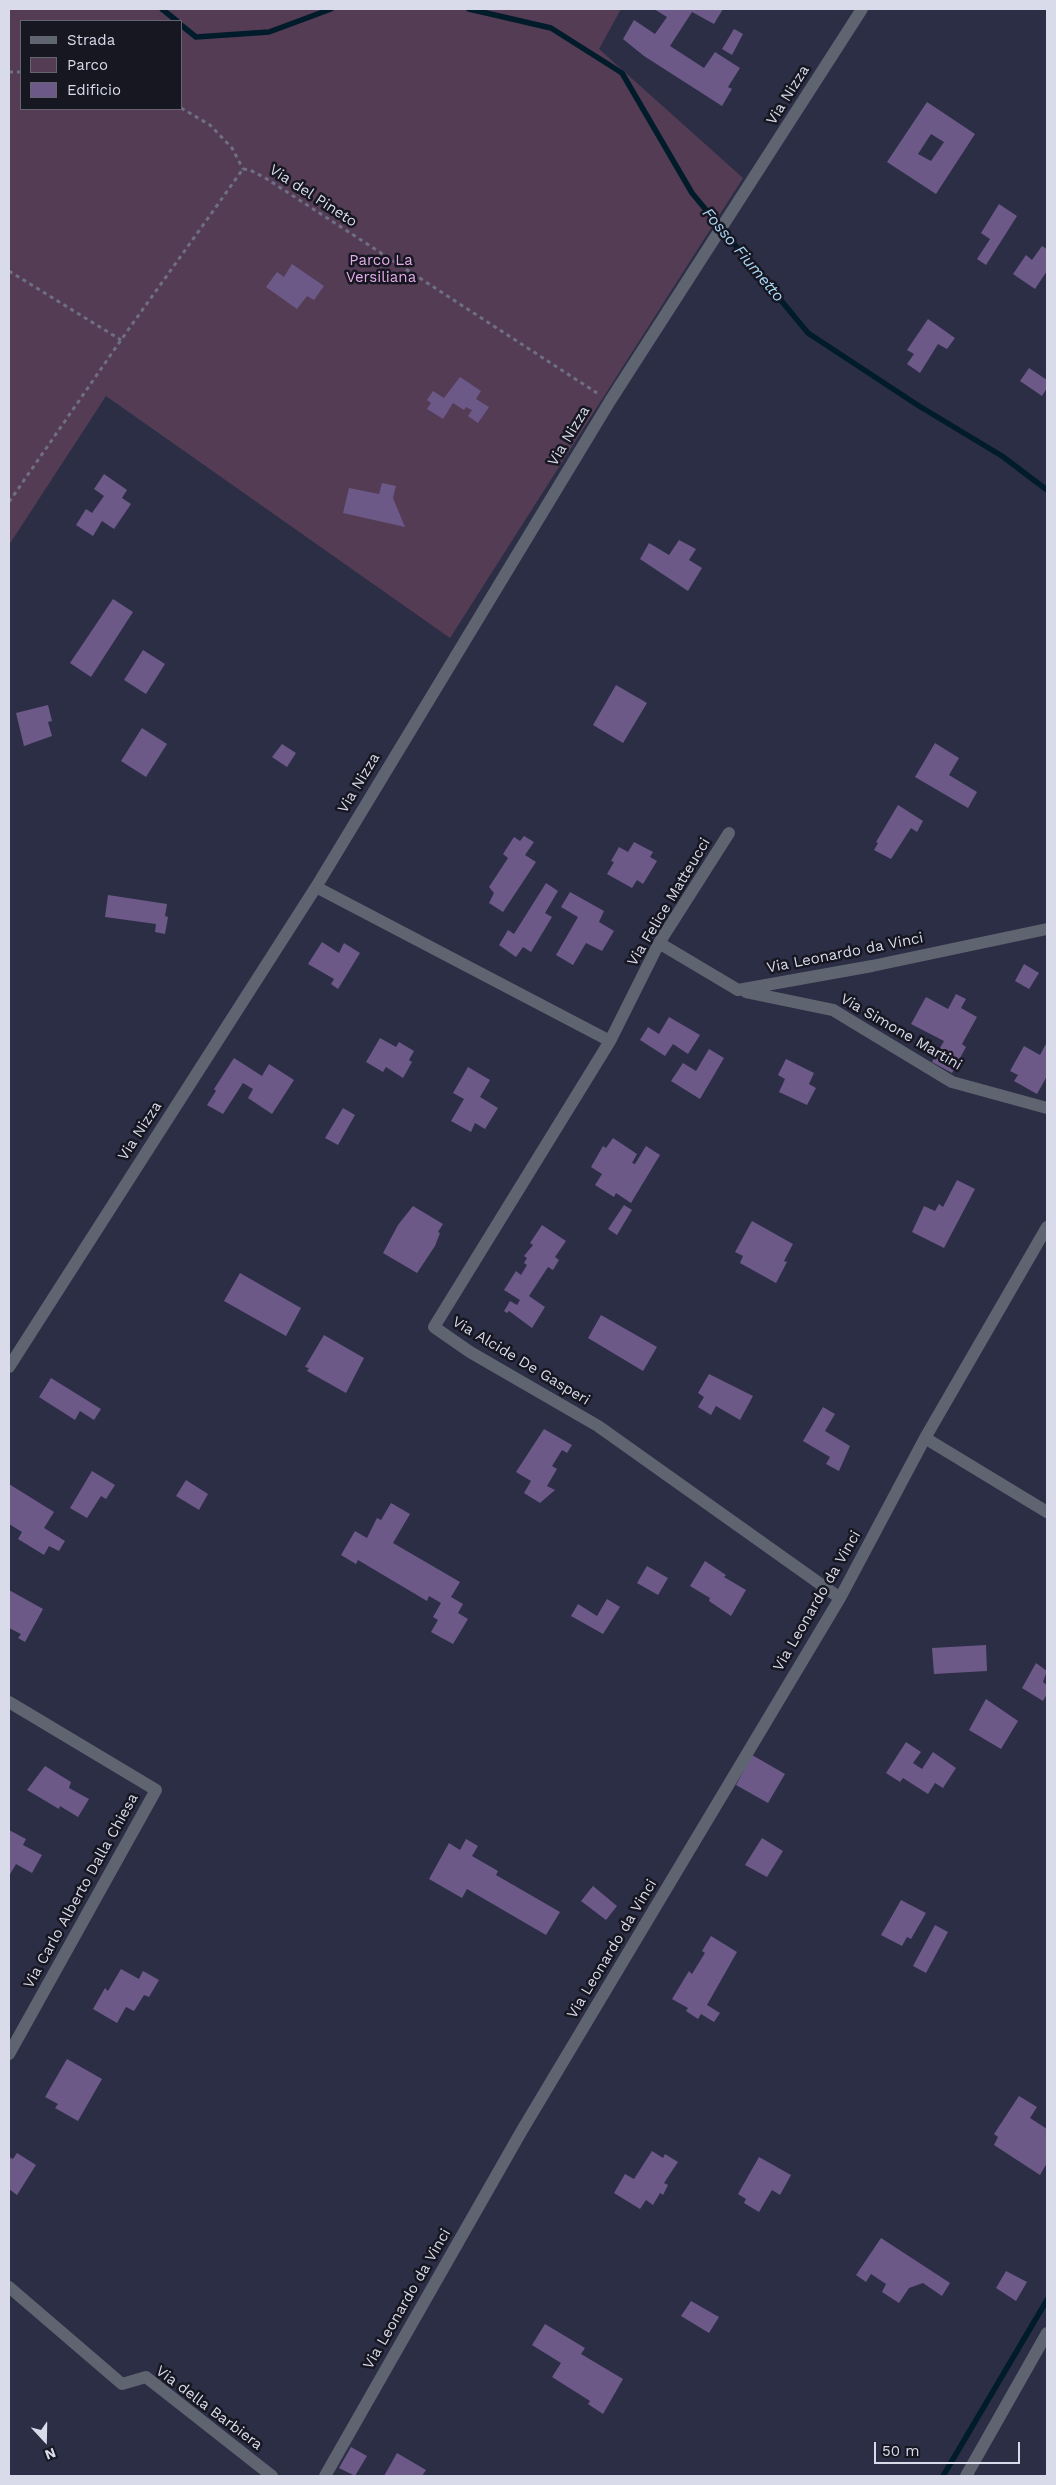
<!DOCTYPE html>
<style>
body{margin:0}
#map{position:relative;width:1056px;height:2485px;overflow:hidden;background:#2c2e46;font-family:"Work Sans",sans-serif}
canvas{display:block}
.frame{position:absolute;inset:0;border:10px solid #d9daea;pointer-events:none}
.legend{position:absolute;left:20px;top:20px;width:162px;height:90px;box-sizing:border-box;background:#171722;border:1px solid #656572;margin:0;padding:6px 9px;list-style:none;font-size:15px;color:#d9daea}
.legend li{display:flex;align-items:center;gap:10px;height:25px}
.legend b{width:25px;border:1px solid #656572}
.north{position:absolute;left:20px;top:2415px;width:50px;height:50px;-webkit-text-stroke:4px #171722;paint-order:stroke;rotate:159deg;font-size:14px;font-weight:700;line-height:20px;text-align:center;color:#d9daea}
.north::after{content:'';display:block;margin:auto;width:18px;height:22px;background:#d9daea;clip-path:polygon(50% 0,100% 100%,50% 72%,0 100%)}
.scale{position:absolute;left:874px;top:2442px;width:146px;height:22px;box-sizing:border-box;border:2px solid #d9daea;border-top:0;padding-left:6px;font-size:15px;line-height:18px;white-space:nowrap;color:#d9daea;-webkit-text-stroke:4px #171722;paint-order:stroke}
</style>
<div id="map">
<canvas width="1056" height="2485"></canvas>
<div class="frame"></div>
<ul class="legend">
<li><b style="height:6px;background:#5e6570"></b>Strada</li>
<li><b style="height:14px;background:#543c55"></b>Parco</li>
<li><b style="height:14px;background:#6c5988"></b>Edificio</li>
</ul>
<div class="north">N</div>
<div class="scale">50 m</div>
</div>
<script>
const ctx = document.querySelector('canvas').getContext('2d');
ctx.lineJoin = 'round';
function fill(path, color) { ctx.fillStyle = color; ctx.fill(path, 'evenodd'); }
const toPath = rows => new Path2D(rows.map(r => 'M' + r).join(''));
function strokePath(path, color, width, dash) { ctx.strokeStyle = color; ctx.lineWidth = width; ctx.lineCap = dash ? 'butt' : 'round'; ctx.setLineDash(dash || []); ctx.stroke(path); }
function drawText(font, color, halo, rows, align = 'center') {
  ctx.font = font + ' "Work Sans",sans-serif'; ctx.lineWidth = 5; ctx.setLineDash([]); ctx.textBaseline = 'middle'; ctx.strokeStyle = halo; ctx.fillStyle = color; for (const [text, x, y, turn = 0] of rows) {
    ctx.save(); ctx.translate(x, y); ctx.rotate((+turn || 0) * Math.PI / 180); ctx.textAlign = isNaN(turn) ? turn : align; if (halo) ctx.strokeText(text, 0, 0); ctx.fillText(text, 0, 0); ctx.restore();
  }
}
fill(toPath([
 [9,9,621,9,599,49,743,178,450,638,106,396,9,545],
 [21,21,181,21,181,109,21,109]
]), '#543c55');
strokePath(toPath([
 [162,9,177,21],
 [469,9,551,28,622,73,692,193,808,333,919,406,1002,456,1047,490],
 [181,25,196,37,269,32,331,9],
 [943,2476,1047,2300]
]), '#001c2b', 5.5);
fill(toPath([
 [654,9,723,9,714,24,692,12,670,46,704,68,715,52,740,68,728,87,732,89,722,106,644,56,623,39,634,20,655,34,667,17],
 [734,29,743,34,732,55,722,49],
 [927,102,975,134,936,194,887,162],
 [931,134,944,142,931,161,918,154],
 [999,204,1017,216,986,265,977,259,990,239,981,233],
 [1042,246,1047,249,1047,271,1035,289,1013,274,1026,255,1032,260],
 [292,264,324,286,314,300,307,296,297,309,266,287,277,272,284,277],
 [928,319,955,338,947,349,938,344,920,373,907,364,914,354,907,350],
 [1029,368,1047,380,1047,388,1042,396,1020,381],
 [460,377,481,391,476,399,489,407,478,423,468,416,472,410,466,407,464,410,453,403,443,419,427,409,431,403,427,400,433,391,444,398],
 [104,474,127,490,122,498,131,504,114,529,102,521,93,536,76,525,86,509,92,513,104,496,94,489],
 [382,483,396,486,393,498,405,527,343,513,349,488,379,494],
 [679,540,696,549,689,560,702,568,688,591,640,559,649,543,669,555],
 [113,599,133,612,91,677,70,663],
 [143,650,165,664,146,694,124,680],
 [616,685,647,703,623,743,593,725],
 [48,705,52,721,48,722,52,736,24,746,16,713],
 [142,728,167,744,146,777,121,761],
 [935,743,959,758,949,775,977,792,968,808,915,777],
 [282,744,296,753,287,767,272,757],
 [898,805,923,821,917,832,911,828,891,859,874,850,878,843,876,842],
 [524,836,534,842,525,855,536,862,503,912,489,903,494,893,489,887,508,858,503,854,514,837,520,841],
 [634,842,653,852,650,857,657,861,643,884,637,880,632,888,607,874,614,862,611,861,619,847,628,852],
 [546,883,558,891,545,913,552,917,531,952,523,947,516,957,499,945,508,930,514,934],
 [570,892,604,911,599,922,614,931,602,951,586,943,573,965,556,955,578,917,561,907],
 [108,895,167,904,165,916,168,917,165,934,155,932,156,924,105,917],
 [322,942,339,953,344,943,360,953,338,989,331,984,334,979,308,964],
 [1024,964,1039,973,1029,989,1015,981],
 [956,994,966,999,961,1008,977,1017,962,1044,966,1047,952,1073,932,1062,944,1041,911,1024,926,997,948,1009],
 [669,1017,700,1035,688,1054,673,1044,665,1056,640,1040,648,1027,659,1034],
 [380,1038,396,1047,399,1042,414,1051,409,1060,412,1062,403,1078,386,1067,383,1072,366,1062],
 [1047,1042,1047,1076,1037,1094,1014,1081,1018,1075,1010,1071,1024,1046,1040,1055],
 [709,1049,724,1058,700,1099,671,1081,683,1063,696,1071],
 [234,1058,262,1076,269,1064,294,1080,272,1114,248,1098,253,1089,243,1083,223,1114,207,1105,216,1091,214,1089],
 [786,1059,814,1073,809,1084,816,1088,807,1105,779,1092,785,1079,778,1075],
 [468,1067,490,1080,480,1097,498,1108,485,1129,475,1123,471,1132,451,1121,464,1099,453,1093],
 [343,1108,355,1115,338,1145,325,1138],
 [613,1138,637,1154,632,1163,635,1164,646,1146,660,1155,631,1203,616,1193,614,1197,595,1185,602,1174,591,1167,603,1146,606,1148],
 [957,1180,975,1189,944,1248,912,1232,924,1206,935,1211,939,1204,943,1207],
 [624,1205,632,1210,617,1235,608,1229],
 [413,1206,443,1224,438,1232,440,1233,435,1246,417,1273,383,1253,398,1225],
 [752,1221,793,1244,784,1261,787,1262,776,1283,740,1263,743,1256,735,1252],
 [542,1225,566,1241,555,1257,559,1260,553,1270,548,1267,529,1296,545,1307,532,1328,509,1311,507,1313,504,1311,510,1301,517,1305,520,1300,504,1290,516,1271,521,1275,527,1265,524,1263,527,1258,524,1256,533,1245,530,1243],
 [240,1273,301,1308,286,1336,224,1301],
 [601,1315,657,1347,643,1371,588,1338],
 [324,1335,364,1358,346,1393,307,1371,309,1368,305,1367],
 [709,1374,753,1396,740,1420,716,1406,711,1415,698,1407,704,1397,698,1393],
 [51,1378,101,1409,94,1420,80,1411,75,1420,39,1397],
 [823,1407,835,1414,825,1431,850,1446,839,1471,826,1464,830,1457,803,1441],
 [544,1429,572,1445,567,1453,562,1450,552,1466,557,1469,547,1486,555,1490,540,1503,524,1493,531,1481,516,1472],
 [92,1471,115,1485,106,1499,101,1496,87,1518,70,1508],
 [186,1480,208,1494,199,1510,176,1496],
 [9,1484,54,1512,44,1528,65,1541,59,1551,49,1546,44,1555,18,1539,22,1532,9,1524],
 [391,1503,410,1514,393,1543,460,1582,451,1597,463,1604,458,1613,468,1619,453,1644,431,1632,438,1620,433,1617,441,1603,429,1596,427,1601,358,1560,356,1564,341,1555,355,1531,367,1538,377,1518,381,1520],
 [705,1561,726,1575,724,1577,746,1590,731,1616,709,1601,710,1598,690,1586],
 [647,1566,668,1578,658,1595,637,1583],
 [9,1590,43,1609,25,1642,18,1638,21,1634,9,1628],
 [607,1599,620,1607,603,1634,571,1616,578,1604,597,1616],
 [986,1645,987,1671,934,1674,932,1648],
 [1036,1663,1047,1671,1043,1682,1047,1685,1047,1694,1043,1701,1022,1688],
 [986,1699,1018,1721,1001,1749,969,1730],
 [906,1742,921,1752,913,1763,922,1769,933,1752,956,1768,943,1788,935,1783,928,1794,903,1778,900,1782,886,1773],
 [752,1755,785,1774,768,1803,736,1785],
 [45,1766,71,1782,69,1788,89,1799,78,1817,60,1806,59,1809,27,1790],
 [9,1830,26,1839,23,1845,42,1855,32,1873,16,1864,9,1876],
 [762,1838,783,1851,767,1877,745,1865],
 [466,1839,478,1846,472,1856,498,1871,496,1875,560,1912,546,1935,467,1889,462,1898,429,1879,449,1843,460,1850],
 [593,1886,617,1906,606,1920,581,1901],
 [901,1900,926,1913,911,1939,907,1937,902,1946,881,1935],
 [935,1925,948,1932,926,1973,913,1966],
 [711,1936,737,1952,707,2005,720,2013,714,2022,701,2014,698,2019,686,2011,688,2008,672,1999,689,1971,692,1974,705,1953,702,1951],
 [121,1969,139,1979,143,1971,159,1980,149,1997,144,1995,134,2011,126,2007,117,2023,93,2009,105,1988,108,1991],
 [67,2059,102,2079,78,2121,55,2108,58,2104,45,2097],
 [1019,2096,1037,2107,1030,2118,1047,2129,1047,2163,1040,2175,994,2145,998,2137,994,2134],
 [652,2151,663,2158,665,2154,678,2162,664,2183,668,2185,663,2195,660,2193,653,2205,646,2200,640,2209,614,2193,625,2174,634,2179],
 [17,2153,36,2165,17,2195,9,2189,9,2157,13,2159],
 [759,2157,791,2175,780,2195,772,2190,759,2212,744,2203,746,2199,738,2194],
 [881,2238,950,2283,942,2296,923,2283,909,2288,899,2303,882,2292,886,2284,871,2274,866,2282,856,2275],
 [1006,2271,1027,2282,1016,2301,996,2288],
 [691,2301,719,2317,709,2333,681,2316],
 [545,2324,585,2348,581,2354,623,2379,603,2414,588,2404,590,2401,552,2377,561,2363,532,2345],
 [351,2447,367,2456,355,2476,339,2468],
 [397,2453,426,2470,422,2476,384,2476]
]), '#6c5988');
strokePath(toPath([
 [9,72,21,72],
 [181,108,210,125,232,148,243,169],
 [243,169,250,170,267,179,597,393],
 [9,271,121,340],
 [9,502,121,340,243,169]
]), '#6e6f84', 3, [4, 4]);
strokePath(toPath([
 [729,833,659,943,610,1041,434,1327,470,1352,598,1426,840,1598],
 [659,943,738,990,872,966,1047,929],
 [746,992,833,1010,952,1082,1047,1108],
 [610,1041,316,887,610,401,862,9],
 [9,1367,316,887],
 [925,1438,1047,1512],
 [9,1702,156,1790,9,2054],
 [9,2287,122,2384,146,2377,272,2476],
 [325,2476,521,2132,840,1598,925,1438,1047,1227],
 [966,2476,1047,2333]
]), '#5e6570', 12);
drawText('15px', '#d9daea', '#171722', [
 ["Via Nizza",788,95,-58],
 ["Via del Pineto",313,196,33],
 ["Via Nizza",569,436,-59],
 ["Via Nizza",359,783,-59],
 ["Via Felice Matteucci",669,902,-59],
 ["Via Leonardo da Vinci",845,953,-11],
 ["Via Simone Martini",901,1032,30],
 ["Via Nizza",140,1131,-57],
 ["Via Alcide De Gasperi",521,1361,31],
 ["Via Leonardo da Vinci",817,1601,-60],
 ["Via Carlo Alberto Dalla Chiesa",81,1891,-61],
 ["Via Leonardo da Vinci",612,1949,-59],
 ["Via Leonardo da Vinci",407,2299,-60],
 ["Via della Barbiera",209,2408,37]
]);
drawText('15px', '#e6acea', '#171722', [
 ["Parco La",381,261],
 ["Versiliana",381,278]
]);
drawText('italic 16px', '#a9d8f6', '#171722', [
 ["Fosso Fiumetto",743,255,50]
]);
</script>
